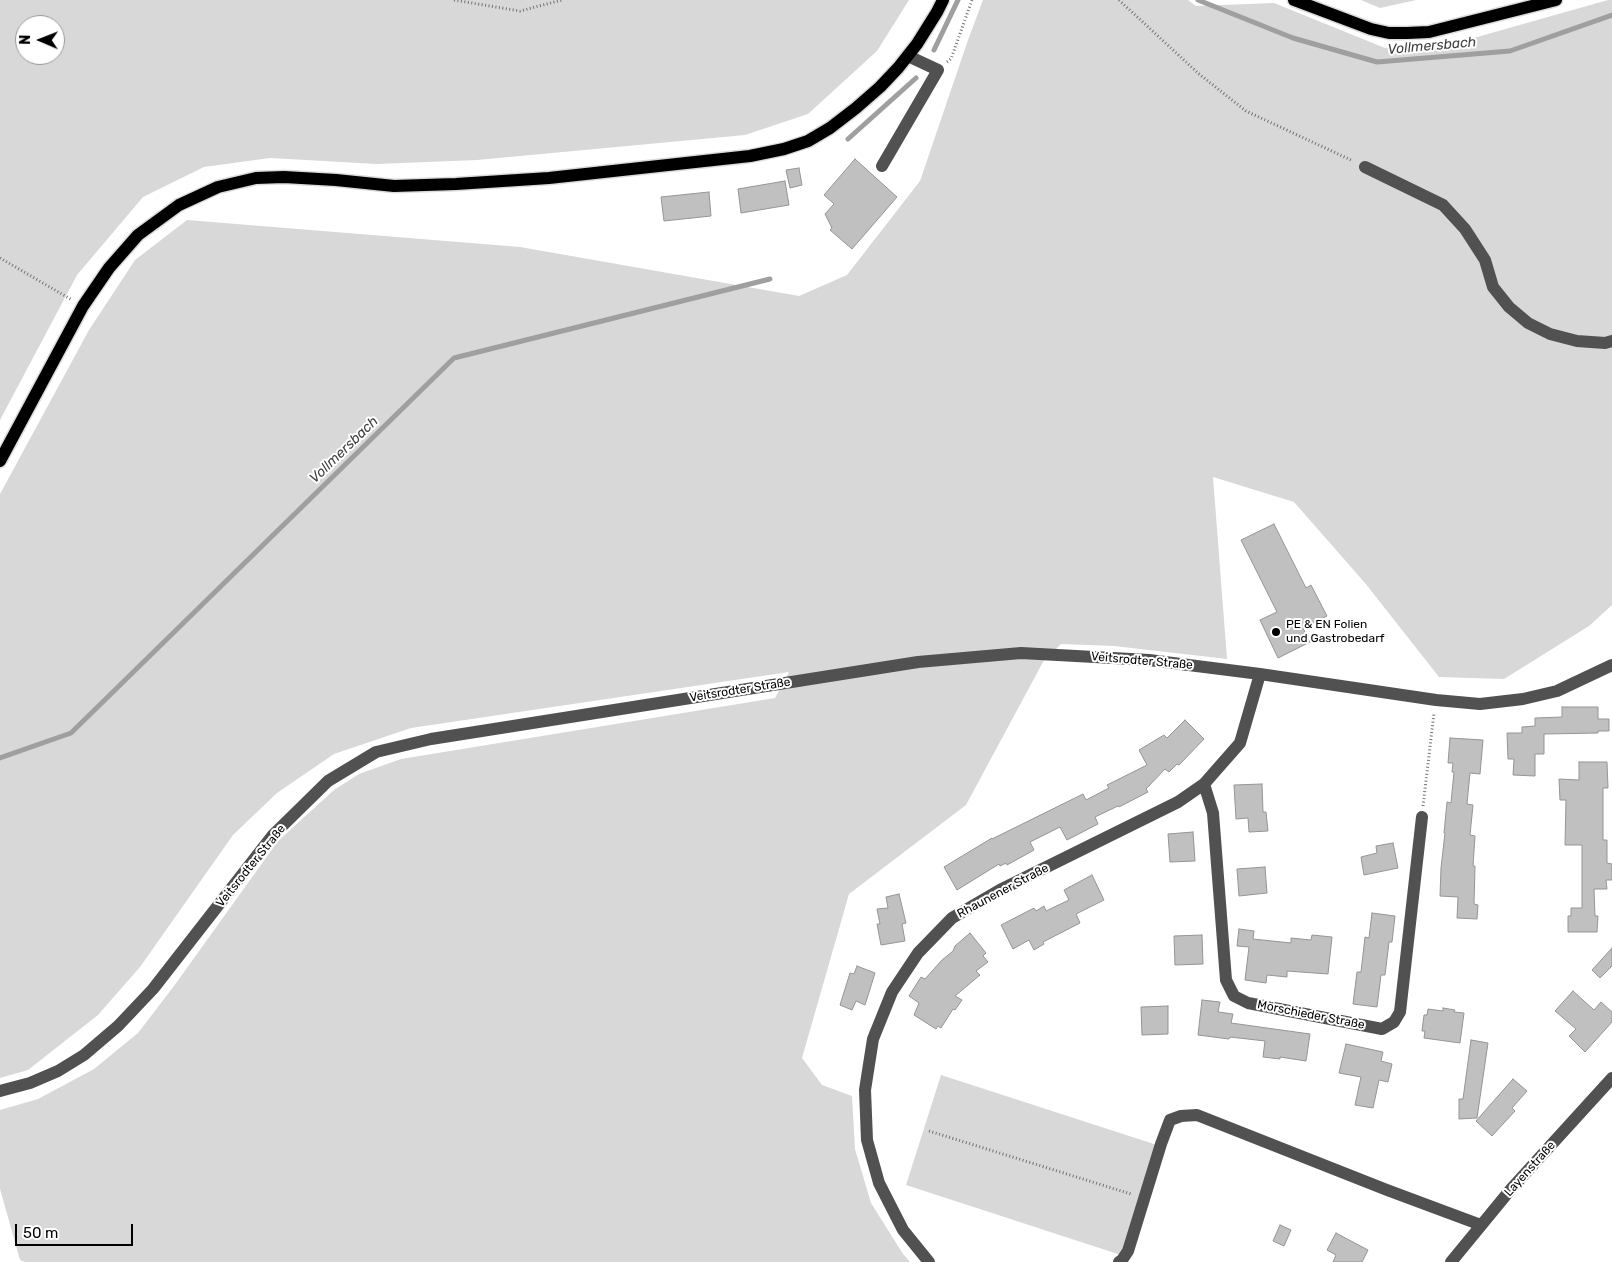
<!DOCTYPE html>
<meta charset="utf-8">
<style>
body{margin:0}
#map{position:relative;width:1612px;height:1262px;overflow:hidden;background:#fff;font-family:Rubik,sans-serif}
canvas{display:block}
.north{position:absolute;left:15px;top:15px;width:50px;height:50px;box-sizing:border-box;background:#fff;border:1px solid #999;border-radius:50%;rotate:271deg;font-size:14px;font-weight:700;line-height:20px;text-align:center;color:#000}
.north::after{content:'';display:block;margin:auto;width:18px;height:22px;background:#000;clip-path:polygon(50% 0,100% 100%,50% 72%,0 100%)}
.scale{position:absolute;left:15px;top:1224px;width:118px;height:22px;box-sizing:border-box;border:2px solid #000;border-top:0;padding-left:6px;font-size:15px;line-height:18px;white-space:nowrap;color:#000;-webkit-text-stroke:4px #fff;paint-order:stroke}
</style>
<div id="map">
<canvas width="1612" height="1262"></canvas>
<div class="north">N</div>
<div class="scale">50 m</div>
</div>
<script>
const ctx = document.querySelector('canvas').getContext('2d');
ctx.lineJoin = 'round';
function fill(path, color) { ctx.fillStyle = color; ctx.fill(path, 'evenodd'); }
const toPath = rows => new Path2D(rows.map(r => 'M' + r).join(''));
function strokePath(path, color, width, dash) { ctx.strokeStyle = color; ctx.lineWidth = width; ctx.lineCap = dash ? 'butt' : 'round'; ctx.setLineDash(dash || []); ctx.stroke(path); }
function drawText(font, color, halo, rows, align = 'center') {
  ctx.font = font + ' Rubik,sans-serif'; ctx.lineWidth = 4; ctx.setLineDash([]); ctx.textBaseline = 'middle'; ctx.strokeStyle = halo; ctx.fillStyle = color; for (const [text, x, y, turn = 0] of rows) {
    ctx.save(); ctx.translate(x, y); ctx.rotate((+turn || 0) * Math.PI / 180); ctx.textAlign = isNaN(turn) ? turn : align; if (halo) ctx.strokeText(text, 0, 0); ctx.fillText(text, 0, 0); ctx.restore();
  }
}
fill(toPath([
 [0,0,909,0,877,51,808,114,745,135,477,160,377,164,270,158,204,167,143,197,77,275,0,420],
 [25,25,55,25,55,55,25,55],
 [983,0,1188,0,1196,6,1274,3,1385,48,1456,43,1608,0,1612,0,1612,605,1589,626,1504,679,1439,677,1365,583,1294,502,1213,477,1227,659,1114,646,1061,644,1043,662,966,805,849,894,802,1058,822,1085,852,1096,855,1149,871,1203,903,1254,910,1262,25,1262,20,1260,0,1189,0,1110,38,1099,94,1069,138,1033,174,986,278,841,334,790,359,774,401,759,775,698,789,672,411,728,334,754,277,793,233,835,140,967,98,1015,28,1070,0,1078,0,494,89,330,135,260,187,220,520,247,799,296,847,275,920,181,968,40],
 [1361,0,1416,0,1380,8],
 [941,1075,1157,1145,1121,1255,906,1185]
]), '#d8d8d8');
strokePath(toPath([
 [1198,0,1293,38,1377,62,1510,51,1612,15],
 [934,50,958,0],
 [848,139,916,78],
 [0,758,71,733,454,358,770,279]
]), '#9f9f9f', 5);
const building = toPath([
 [855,159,897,197,852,249,830,230,832,228,825,214,834,204,824,195,855,159],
 [799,168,802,185,790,188,786,170,799,168],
 [785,181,789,205,741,213,738,189,785,181],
 [709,192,711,216,664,221,661,197,709,192],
 [1274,524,1306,588,1311,585,1327,616,1303,628,1310,642,1278,658,1260,620,1277,612,1241,540,1274,524],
 [1562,707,1598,707,1598,719,1609,719,1609,731,1598,731,1598,733,1544,734,1544,754,1535,754,1535,776,1513,775,1514,759,1508,759,1507,733,1522,733,1522,727,1535,726,1535,718,1562,717,1562,707],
 [1185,720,1204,739,1179,765,1177,764,1169,772,1165,769,1146,789,1148,792,1119,807,1118,806,1095,817,1098,824,1067,840,1060,827,1030,842,1034,850,1007,865,1006,863,1000,866,999,864,957,890,944,867,992,838,992,839,1083,794,1086,800,1109,788,1107,785,1147,765,1139,750,1164,735,1167,738,1185,720],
 [1450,738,1483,740,1480,774,1470,773,1467,804,1473,805,1470,835,1475,836,1473,866,1475,866,1474,904,1478,905,1477,919,1457,918,1458,897,1440,896,1441,868,1445,833,1444,833,1447,802,1451,803,1454,772,1452,772,1453,763,1448,763,1450,738],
 [1579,762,1607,762,1608,788,1603,788,1603,840,1607,840,1607,863,1612,864,1612,880,1606,880,1607,889,1594,889,1595,916,1598,916,1597,932,1568,932,1568,916,1571,916,1571,908,1582,908,1582,845,1565,845,1566,800,1560,800,1559,779,1579,780,1579,762],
 [1262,784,1263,812,1266,812,1268,831,1249,832,1248,818,1236,819,1234,785,1262,784],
 [1193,832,1195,861,1170,862,1168,834,1193,832],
 [1393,843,1398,868,1364,875,1361,857,1377,853,1376,846,1393,843],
 [1265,867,1267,893,1239,896,1237,869,1265,867],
 [1092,875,1104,900,1076,914,1080,923,1043,942,1044,944,1034,950,1029,940,1013,949,1001,925,1034,908,1036,911,1044,906,1046,911,1069,900,1064,890,1092,875],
 [899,894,906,923,902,924,905,941,881,945,877,924,880,924,877,909,888,908,886,897,899,894],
 [1372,913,1395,916,1392,942,1389,942,1385,975,1381,975,1377,1007,1353,1004,1357,972,1361,972,1365,937,1369,938,1372,913],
 [1239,929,1254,931,1253,939,1291,943,1291,938,1311,940,1312,935,1332,937,1328,974,1287,971,1287,977,1267,975,1266,983,1245,980,1249,947,1237,946,1239,929],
 [970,933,986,953,983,956,988,962,976,971,980,975,955,996,962,1000,955,1010,953,1009,941,1028,938,1026,936,1029,914,1015,919,1003,909,996,921,977,925,979,942,960,953,951,955,946,970,933],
 [1202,935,1203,964,1175,965,1174,936,1202,935],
 [1612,948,1612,966,1600,978,1592,970,1612,948],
 [857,966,875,973,865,1005,856,1001,852,1010,840,1005,850,973,854,974,857,966],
 [1573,991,1594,1010,1601,1002,1612,1012,1612,1022,1585,1052,1569,1036,1576,1029,1555,1011,1573,991],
 [1202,1000,1220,1002,1218,1012,1233,1014,1231,1023,1310,1034,1306,1061,1280,1057,1280,1059,1263,1057,1265,1041,1230,1037,1229,1039,1198,1035,1202,1000],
 [1168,1006,1168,1034,1142,1035,1141,1007,1168,1006],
 [1443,1008,1455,1010,1454,1012,1464,1013,1460,1043,1424,1038,1425,1031,1422,1031,1424,1015,1427,1015,1428,1009,1443,1011,1443,1008],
 [1471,1040,1488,1043,1477,1118,1459,1119,1459,1099,1463,1099,1471,1040],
 [1346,1044,1383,1052,1381,1061,1392,1064,1388,1082,1379,1080,1373,1108,1355,1105,1361,1077,1339,1073,1346,1044],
 [1513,1079,1527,1091,1512,1108,1515,1111,1492,1136,1476,1121,1513,1079],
 [1280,1225,1291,1230,1284,1246,1273,1241,1280,1225],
 [1336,1233,1368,1250,1362,1262,1333,1262,1336,1255,1327,1250,1336,1233]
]);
fill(building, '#c0c0c0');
strokePath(building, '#959595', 1);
const major = toPath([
 [1294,0,1371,29,1389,33,1407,33,1429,32,1556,0],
 [0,461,83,306,109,268,138,235,179,205,218,187,256,178,284,177,336,180,394,186,456,184,549,178,750,156,784,149,808,141,830,128,856,108,880,87,898,68,917,44,937,12,943,0]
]);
strokePath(major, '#dbdbdb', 15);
strokePath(toPath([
 [454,0,520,11,562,0],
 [1119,0,1199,74,1246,111,1353,161],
 [947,62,951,59,972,0],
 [0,258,72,300],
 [1423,806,1434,713],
 [929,1131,1131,1194]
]), '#737373', 3, [1, 2.5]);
strokePath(toPath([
 [882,166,938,70,908,56],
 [1365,167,1443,205,1465,229,1485,260,1493,287,1509,307,1528,323,1550,334,1577,341,1605,343,1612,341],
 [1204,784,1213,813,1226,980,1234,996,1248,1003,1382,1029,1394,1022,1400,1012,1422,817],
 [0,1091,30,1083,58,1071,84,1055,118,1026,153,989,273,835,328,781,376,752,431,739,918,662,1021,653,1149,660,1260,674,1436,700,1480,704,1523,699,1557,691,1612,665],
 [929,1262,903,1230,879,1183,867,1140,865,1090,873,1039,892,992,918,953,952,918,1000,890,1178,802,1204,784,1240,743,1260,674],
 [1119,1262,1122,1260,1128,1251,1161,1144,1170,1120,1181,1116,1197,1115,1387,1190,1481,1225],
 [1451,1262,1511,1189,1612,1078]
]), '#515151', 12);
strokePath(major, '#000', 12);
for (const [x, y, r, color] of [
 [1276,632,5,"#000"]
]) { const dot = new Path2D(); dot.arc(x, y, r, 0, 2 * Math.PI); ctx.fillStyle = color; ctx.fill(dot); strokePath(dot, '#fff', 2); }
drawText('12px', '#000', '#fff', [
 ["PE & EN Folien",1286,625],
 ["und Gastrobedarf",1286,639]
], 'left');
drawText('12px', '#000', '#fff', [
 ["Veitsrodter Straße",1142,661,5],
 ["Veitsrodter Straße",740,690,-9],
 ["Veitsrodter Straße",251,866,-51],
 ["Rhaunener Straße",1003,891,-28],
 ["Mörschieder Straße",1311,1015,11],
 ["Layenstraße",1530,1169,-48]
]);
drawText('italic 14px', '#404040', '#fff', [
 ["Vollmersbach",1432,46,-5],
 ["Vollmersbach",344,450,-44]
]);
</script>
